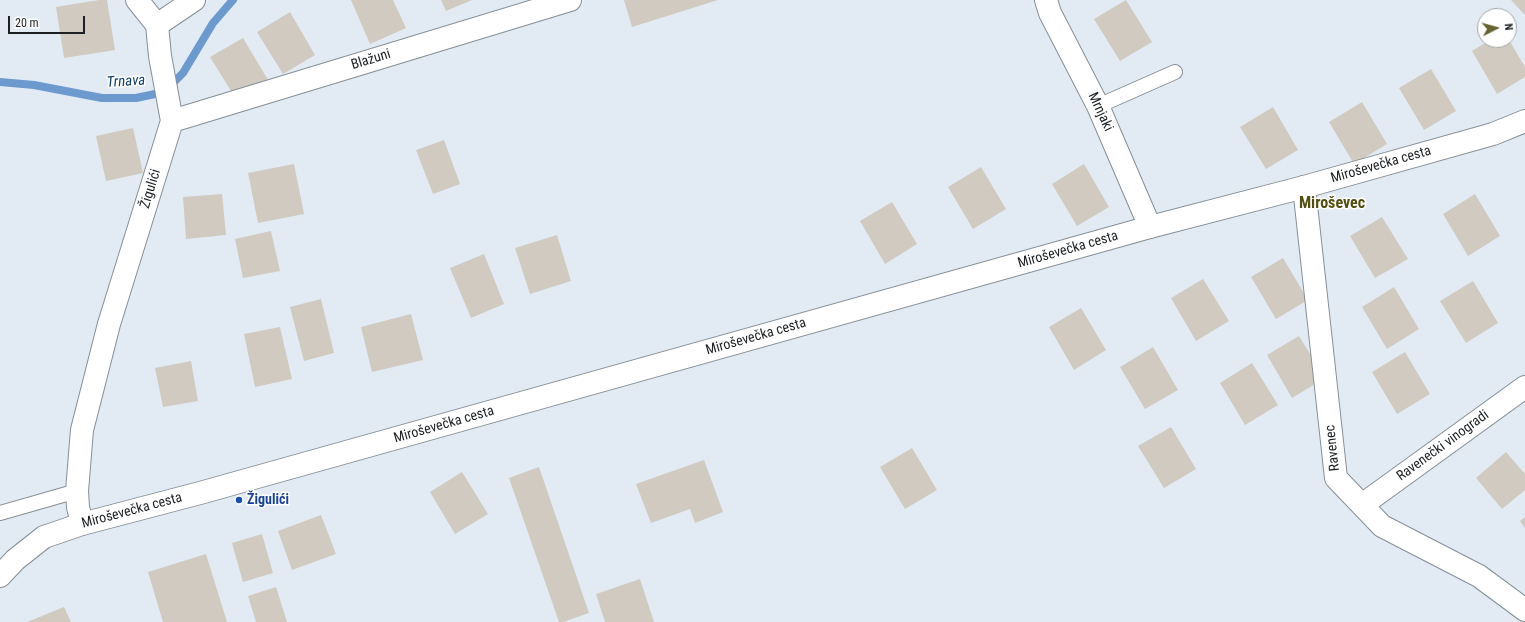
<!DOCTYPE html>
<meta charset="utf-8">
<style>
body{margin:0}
#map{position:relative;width:1525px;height:622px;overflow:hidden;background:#e2ebf3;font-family:"Roboto Condensed",sans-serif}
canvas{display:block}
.north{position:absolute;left:1477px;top:8px;width:40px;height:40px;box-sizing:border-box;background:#fff;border:1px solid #a4a6a7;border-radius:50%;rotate:84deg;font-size:11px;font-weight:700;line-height:16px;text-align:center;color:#1c2022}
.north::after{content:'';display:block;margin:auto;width:14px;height:18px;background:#666330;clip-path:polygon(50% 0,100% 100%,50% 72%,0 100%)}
.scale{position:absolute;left:8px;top:16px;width:77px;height:18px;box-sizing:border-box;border:2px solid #1c2022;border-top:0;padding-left:5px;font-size:12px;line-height:14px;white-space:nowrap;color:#1c2022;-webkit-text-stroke:3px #fff;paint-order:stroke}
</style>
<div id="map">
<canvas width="1525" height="622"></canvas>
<div class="north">N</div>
<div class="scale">20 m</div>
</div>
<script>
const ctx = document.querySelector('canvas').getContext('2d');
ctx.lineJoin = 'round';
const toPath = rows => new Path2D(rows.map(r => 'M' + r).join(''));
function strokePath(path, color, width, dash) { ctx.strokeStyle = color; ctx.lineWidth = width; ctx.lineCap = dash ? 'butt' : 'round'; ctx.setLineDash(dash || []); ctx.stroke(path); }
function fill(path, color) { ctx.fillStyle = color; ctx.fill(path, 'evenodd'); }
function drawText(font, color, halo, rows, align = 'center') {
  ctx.font = font + ' "Roboto Condensed",sans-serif'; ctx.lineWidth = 3; ctx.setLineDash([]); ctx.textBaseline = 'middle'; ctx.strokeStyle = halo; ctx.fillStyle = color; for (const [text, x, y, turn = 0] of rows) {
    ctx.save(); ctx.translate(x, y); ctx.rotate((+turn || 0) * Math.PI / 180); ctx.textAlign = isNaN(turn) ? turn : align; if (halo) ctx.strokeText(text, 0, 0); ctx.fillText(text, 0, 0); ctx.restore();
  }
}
strokePath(toPath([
 [0,82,34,85,102,98,136,98,155,94,173,83,183,73,213,23,233,0]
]), '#6c99ce', 8);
fill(toPath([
 [99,0,107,0,115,50,64,58,56,7],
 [351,0,393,0,406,28,370,44],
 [441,0,472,0,446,11],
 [624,0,718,0,632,27],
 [1126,0,1152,42,1120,61,1094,19],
 [1511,0,1525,0,1525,15],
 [290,12,315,55,283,74,257,32],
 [243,38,268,80,236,99,210,57],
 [1490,40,1509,40,1525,67,1525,77,1497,94,1472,51],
 [1431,69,1456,111,1424,130,1399,88],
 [1362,102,1387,144,1354,164,1329,122],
 [1273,107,1298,150,1266,169,1240,127],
 [133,128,143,173,106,181,96,136],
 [444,140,460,184,433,194,416,150],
 [294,164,304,214,258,223,248,173],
 [1084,164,1109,207,1077,226,1052,184],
 [981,167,1006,209,973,229,948,187],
 [222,194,226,235,186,239,183,197],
 [1475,194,1500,236,1468,256,1443,214],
 [892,202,917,244,885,264,860,221],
 [1382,217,1408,259,1375,278,1350,236],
 [271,231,280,271,243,278,235,239],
 [557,235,571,281,530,294,515,248],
 [484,254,504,304,471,318,450,268],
 [1283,258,1308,300,1276,319,1251,277],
 [1203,279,1229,321,1196,341,1171,298],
 [1473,281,1498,323,1466,343,1440,301],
 [1394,287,1419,329,1387,349,1362,307],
 [321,299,334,353,304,361,290,307],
 [1081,308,1106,350,1074,370,1049,327],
 [411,314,423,360,372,372,361,327],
 [280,327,292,379,255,387,244,334],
 [1299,336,1325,378,1292,398,1267,355],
 [1153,347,1178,390,1145,409,1120,367],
 [1405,352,1430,394,1397,414,1372,372],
 [191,361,198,401,163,407,155,368],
 [1252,363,1278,405,1245,425,1220,383],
 [1171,427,1196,469,1164,488,1138,446],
 [912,448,937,490,905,509,880,467],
 [1506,452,1525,474,1525,490,1502,509,1476,478],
 [704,460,723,512,695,523,690,509,651,523,636,484],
 [539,467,589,613,563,622,559,622,509,478],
 [462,472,488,514,455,534,430,492],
 [321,515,336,554,292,570,278,531],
 [1525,517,1525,528,1520,521],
 [262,534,273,573,243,582,232,543],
 [206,554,227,622,163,622,148,572],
 [640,579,654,622,605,622,596,594],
 [276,587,287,622,256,622,248,596],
 [64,607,71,622,27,622]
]), '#d0cac1');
const lane = toPath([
 [1098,106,1175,72],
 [0,513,77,491]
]);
const street = toPath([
 [1046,0,1050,13,1098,106,1150,227],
 [157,25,194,0],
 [172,121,570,0],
 [1304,187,1336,478,1382,526,1479,576,1525,610],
 [1362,505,1525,387],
 [82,524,78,507,77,491,82,430,109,324,172,121,160,56,157,25,137,0]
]);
const secondary = toPath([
 [0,576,15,560,44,537,82,524,200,493,1150,227,1304,187,1493,134,1525,121]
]);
strokePath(lane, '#868f96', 16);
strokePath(street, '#868f96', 24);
strokePath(secondary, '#868f96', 24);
strokePath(lane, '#fff', 14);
strokePath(street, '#fff', 22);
strokePath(secondary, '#fff', 22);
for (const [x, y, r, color] of [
 [239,500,4,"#1a4fb4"]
]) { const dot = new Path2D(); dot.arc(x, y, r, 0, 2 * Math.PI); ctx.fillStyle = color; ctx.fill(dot); strokePath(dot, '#fff', 1.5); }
drawText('14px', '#1c2022', '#fff', [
 ["Blažuni",371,60,-17],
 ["Mrnjaki",1100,112,65],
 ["Miroševečka cesta",1381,165,-16],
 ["Žigulići",151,189,-73],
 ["Miroševečka cesta",1068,250,-16],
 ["Miroševečka cesta",756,337,-16],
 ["Miroševečka cesta",444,425,-16],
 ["Ravenečki vinogradi",1443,446,-36],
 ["Ravenec",1333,448,-96],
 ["Miroševečka cesta",132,511,-15]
]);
drawText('bold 14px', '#164399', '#fff', [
 ["Žigulići",247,500]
], 'left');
drawText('italic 15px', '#0f3e70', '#fff', [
 ["Trnava",126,82,-4]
]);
drawText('bold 16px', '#524e10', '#fff', [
 ["Miroševec",1332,204]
]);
</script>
